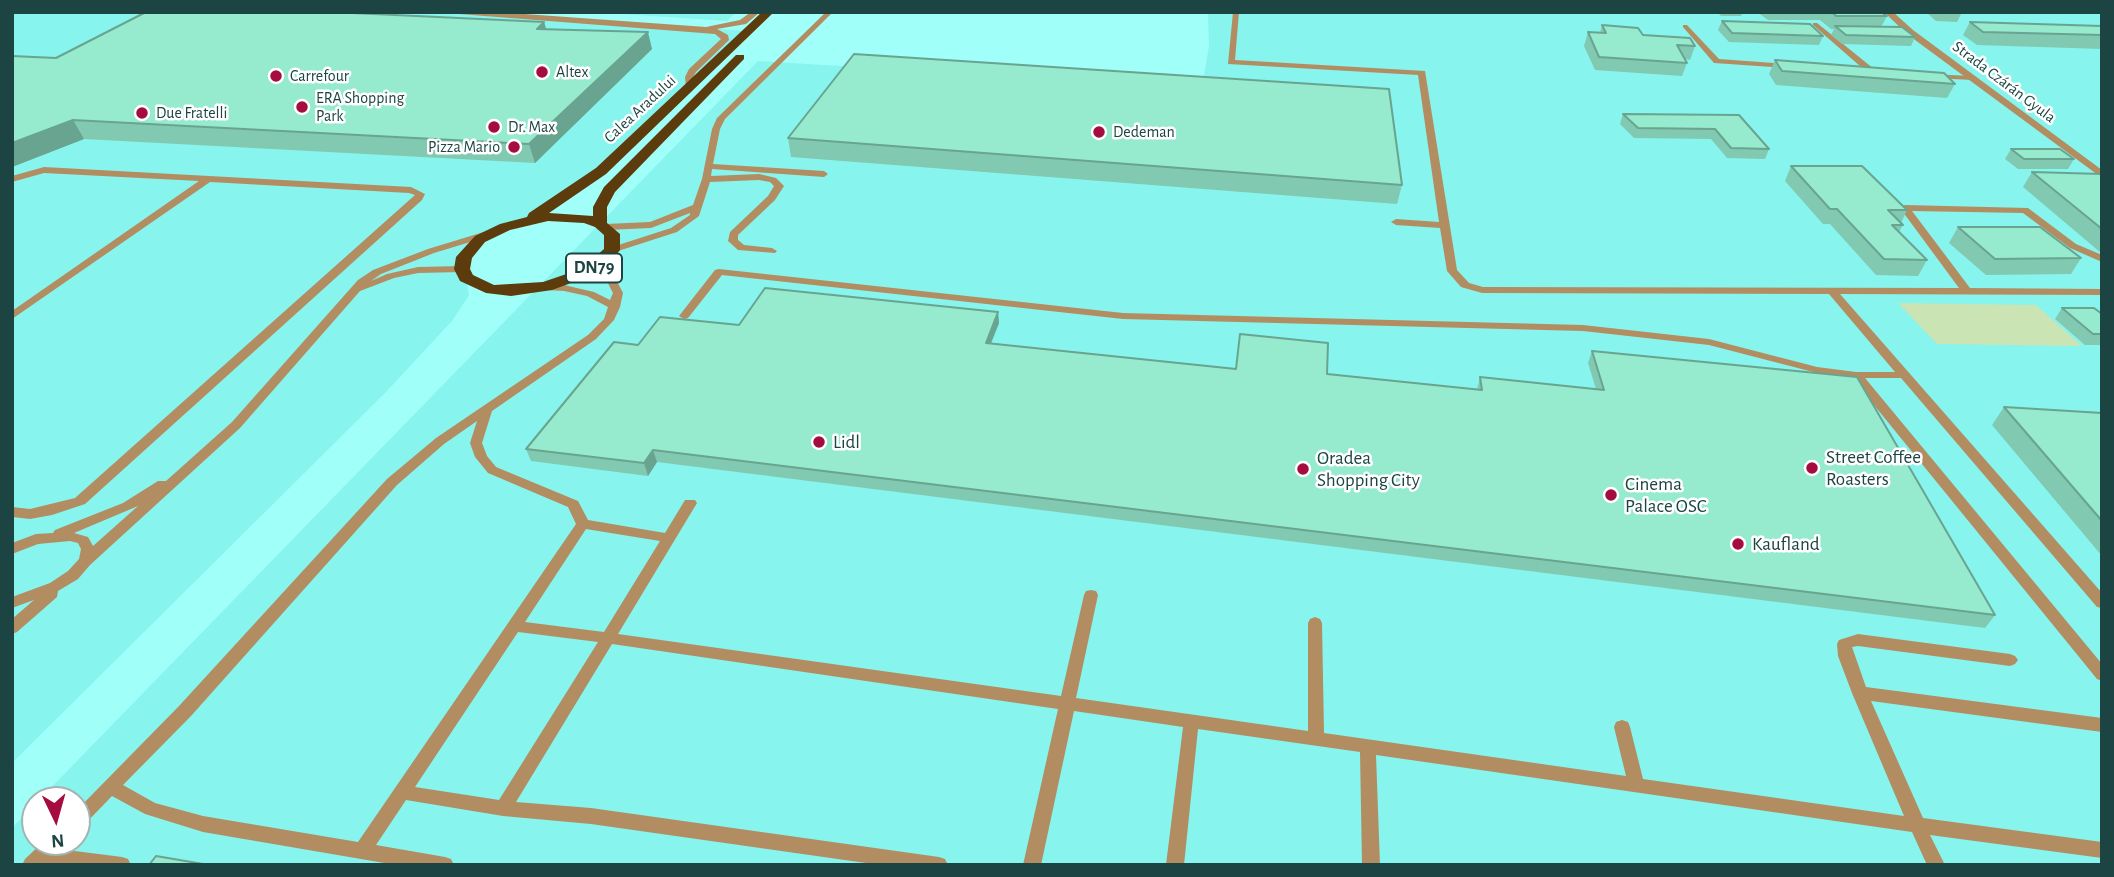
<!DOCTYPE html>
<meta charset="utf-8">
<style>
body{margin:0}
#map{position:relative;width:2114px;height:877px;overflow:hidden;background:#a0fff9;font-family:"Alegreya Sans",sans-serif}
canvas{display:block}
.frame{position:absolute;inset:0;border:14px solid #1c4442;pointer-events:none}
.north{position:absolute;left:21px;top:786px;width:70px;height:70px;box-sizing:border-box;background:#fff;border:2px solid #a4b4b3;border-radius:50%;rotate:175deg;font-size:19px;font-weight:700;line-height:28px;text-align:center;color:#1c4442}
.north::after{content:'';display:block;margin:auto;width:24px;height:32px;background:#a50c40;clip-path:polygon(50% 0,100% 100%,50% 72%,0 100%)}
</style>
<div id="map">
<canvas width="2114" height="877"></canvas>
<div class="frame"></div>
<div class="north">N</div>
</div>
<script>
const ctx = document.querySelector('canvas').getContext('2d');
ctx.lineJoin = 'round';
function fill(path, color) { ctx.fillStyle = color; ctx.fill(path, 'evenodd'); }
const toPath = rows => new Path2D(rows.map(r => 'M' + r).join(''));
function strokePath(path, color, width, dash) { ctx.strokeStyle = color; ctx.lineWidth = width; ctx.lineCap = dash ? 'butt' : 'round'; ctx.setLineDash(dash || []); ctx.stroke(path); }
function drawText(font, color, halo, rows, align = 'center') {
  ctx.font = font + ' "Alegreya Sans",sans-serif'; ctx.lineWidth = 5; ctx.setLineDash([]); ctx.textBaseline = 'middle'; ctx.strokeStyle = halo; ctx.fillStyle = color; for (const [text, x, y, turn = 0] of rows) {
    ctx.save(); ctx.translate(x, y); ctx.rotate((+turn || 0) * Math.PI / 180); ctx.textAlign = isNaN(turn) ? turn : align; if (halo) ctx.strokeText(text, 0, 0); ctx.fillText(text, 0, 0); ctx.restore();
  }
}
fill(toPath([
 [12,12,446,12,749,31,559,202,470,248,466,278,469,295,452,321,385,393,12,763],
 [593,12,736,12,727,21],
 [1208,12,2102,12,2102,865,12,865,12,828,35,804,35,842,77,842,77,800,39,800,758,61,1202,88,1209,46]
]), '#87f4ee');
fill(toPath([
 [1898,303,2036,305,2082,346,1937,344]
]), '#cae4b4');
fill(toPath([
 [12,12,17,12,12,15,12,12],
 [826,12,833,12,725,119,720,129,713,164,824,171,828,174,824,177,712,169,711,176,759,174,776,178,784,186,775,200,738,235,738,240,744,245,772,248,777,251,775,253,738,250,728,241,730,232,768,196,774,186,770,182,759,180,710,182,699,216,677,232,615,252,609,252,609,248,671,228,690,215,690,213,651,228,606,230,601,227,606,224,650,222,693,205,702,179,712,129,717,118,826,12],
 [1233,12,1239,12,1235,60,1425,71,1457,270,1469,283,1483,287,1959,288,1900,208,1905,205,2028,208,2076,244,2102,255,2102,262,2070,248,2023,213,1912,211,1970,288,2102,289,2102,295,1840,294,2102,593,2102,608,2097,607,1901,378,1865,378,2102,664,2102,681,2097,679,1852,378,1817,373,1709,345,1583,331,1123,319,722,275,688,318,684,319,679,316,715,270,719,269,1123,313,1583,325,1709,339,1817,367,1856,372,1895,372,1829,294,1482,293,1461,287,1447,271,1440,228,1396,225,1391,222,1396,219,1439,222,1418,75,1228,64,1233,12],
 [1813,23,1817,23,1874,69,1874,73,1868,73,1813,25,1813,23],
 [1683,25,1687,25,1719,59,1787,64,1791,66,1787,68,1714,63,1683,27,1683,25],
 [1928,74,1973,76,1977,78,1973,80,1931,78,1927,76,1928,74],
 [44,167,411,187,425,194,422,200,85,504,52,515,30,519,12,517,12,507,30,509,75,498,415,195,409,193,210,182,12,319,12,311,199,181,44,173,12,182,12,176,44,167],
 [487,231,492,234,490,236,434,253,381,274,371,281,387,274,418,267,462,266,467,269,462,272,418,273,394,278,360,291,240,428,90,565,78,579,58,591,57,597,17,632,12,634,12,619,34,600,12,608,12,597,50,583,68,571,79,559,81,549,78,543,70,541,38,544,12,554,12,543,36,534,53,533,55,530,123,503,158,481,166,481,232,422,358,280,373,270,428,249,487,231],
 [138,506,93,546,88,537,74,533,138,506],
 [602,259,607,262,623,293,620,307,614,320,596,339,492,411,482,443,487,456,496,467,578,501,588,520,665,533,685,500,695,500,697,503,618,634,1061,696,1084,595,1086,591,1091,590,1096,591,1098,595,1076,698,1308,731,1308,623,1310,619,1315,617,1320,619,1322,623,1324,733,1626,776,1614,727,1616,722,1622,720,1628,722,1630,727,1643,779,1904,816,1852,693,1838,656,1837,644,1839,640,1858,634,2010,654,2015,656,2018,660,2015,664,2010,666,1858,646,1852,647,1866,687,2102,718,2102,732,1871,701,1923,818,2102,842,2102,858,1930,835,1945,865,1927,865,1912,832,1376,755,1380,865,1362,865,1360,752,1198,729,1184,865,1166,865,1183,727,1074,711,1041,865,1023,865,1058,709,612,644,516,802,591,808,939,857,945,859,948,865,880,865,591,824,503,816,406,800,376,845,445,857,451,859,454,865,396,865,203,832,145,814,112,796,83,826,77,829,77,810,179,706,387,479,436,438,588,335,604,319,608,307,587,296,564,291,546,290,541,287,546,284,564,285,594,292,610,300,613,293,597,262,602,259],
 [477,421,470,443,475,457,488,473,568,507,576,524,358,842,203,816,155,803,123,785,191,716,397,485,444,444,477,421],
 [586,529,660,541,604,632,525,622,586,529],
 [518,632,598,642,499,800,415,787,518,632],
 [43,842,64,842,59,849,122,857,128,859,131,865,22,865,25,859,43,842]
]), '#b28d61');
fill(toPath([
 [1884,12,1893,12,1913,30,2102,170,2102,178,1907,34,1884,12]
]), '#b28d61');
fill(toPath([
 [455,12,497,12,706,27,740,20,751,12,760,12,746,24,717,29,728,35,729,40,696,72,693,77,694,87,690,90,686,87,685,77,689,69,721,39,715,34,459,14,455,12]
]), '#b28d61');
fill(toPath([
 [762,12,774,12,606,174,549,213,593,216,593,207,604,187,736,55,744,55,744,59,615,192,607,207,607,223,620,234,620,250,608,265,593,275,552,290,511,296,486,293,460,281,454,269,456,257,475,236,500,224,527,217,529,213,596,168,762,12],
 [548,221,584,223,595,227,604,235,604,249,581,269,543,282,494,285,473,275,470,269,472,258,485,242,510,230,548,221]
]), '#5c3b0c');
fill(toPath([
 [1717,12,1743,12,1741,16,1721,16],
 [1757,12,1881,12,1887,16,1881,27,1915,37,1911,46,1842,44,1831,35,1834,29,1831,29,1820,20,1768,20],
 [1926,12,1962,12,1957,22,1936,21],
 [2034,12,2068,12,2067,14],
 [1722,21,1823,36,1819,45,1729,42,1718,30],
 [544,22,546,29,652,49,535,163,84,139,12,167,12,56,56,58],
 [1970,22,2102,26,2102,49,1977,45,1963,35],
 [1602,25,1695,46,1690,60,1685,59,1687,63,1682,76,1595,70,1584,46,1588,32,1600,33],
 [1775,60,1955,84,1947,98,1776,85,1769,74],
 [1623,114,1739,115,1769,149,1765,159,1727,158,1711,139,1634,138,1620,124],
 [788,138,1402,185,1397,204,791,157],
 [2011,149,2074,159,2068,169,2018,169,2005,159],
 [1791,166,1907,210,1901,223,1903,225,1899,232,1927,260,1918,276,1876,275,1830,224,1823,224,1785,181],
 [2032,172,2102,174,2102,252,2100,252,2023,187],
 [1958,227,2081,258,2071,274,1986,275,1949,243],
 [2062,308,2102,314,2102,345,2085,345,2055,319],
 [998,312,999,323,991,344,1236,369,1327,374,1477,390,1480,377,1596,389,1588,363,1592,351,1995,615,1985,628,657,462,648,476,531,461,526,449,638,345,739,325],
 [2004,407,2102,413,2102,556,1992,425]
]), '#81c9b1');
fill(toPath([
 [544,22,549,39,537,29],
 [648,32,652,49,535,163,529,144],
 [73,120,84,139,12,167,12,143],
 [998,312,999,323,986,355,986,343],
 [653,450,657,462,648,476,644,463]
]), '#69a490');
const building = toPath([
 [146,12,331,12,544,22,537,29,648,32,529,144,73,120,12,143,12,56,56,58,146,12],
 [1832,12,1881,12,1887,16,1836,16,1832,12],
 [1722,21,1810,24,1823,36,1732,33,1722,21],
 [1970,22,2102,26,2102,35,1983,32,1970,22],
 [1602,25,1638,28,1643,35,1690,38,1695,46,1677,45,1687,63,1599,57,1588,32,1606,33,1602,25],
 [1835,26,1902,27,1915,37,1846,35,1835,26],
 [854,54,1389,89,1402,185,788,138,854,54],
 [1775,60,1944,73,1955,84,1782,71,1775,60],
 [1623,114,1739,115,1769,149,1731,148,1715,129,1638,128,1623,114],
 [2011,149,2060,149,2074,159,2024,159,2011,149],
 [1791,166,1862,166,1907,210,1888,210,1903,225,1892,225,1927,260,1884,259,1837,209,1830,209,1791,166],
 [2032,172,2102,174,2102,229,2032,172],
 [1958,227,2040,227,2081,258,1995,259,1958,227],
 [765,288,998,312,986,343,1236,369,1240,334,1328,343,1327,374,1482,390,1480,377,1604,390,1592,351,1857,377,1995,615,653,450,644,463,526,449,614,342,638,345,660,317,739,325,765,288],
 [2062,308,2094,308,2102,314,2102,334,2093,334,2062,308],
 [2004,407,2102,413,2102,521,2004,407],
 [156,856,203,864,202,865,149,865,156,856]
]);
fill(building, '#96eace');
strokePath(building, '#69a490', 2);
for (const [x, y, r, color] of [
 [542,72,7,"#a50c40"],
 [276,76,7,"#a50c40"],
 [302,107,7,"#a50c40"],
 [142,113,7,"#a50c40"],
 [494,127,7,"#a50c40"],
 [1099,132,7,"#a50c40"],
 [514,147,7,"#a50c40"],
 [819,442,7,"#a50c40"],
 [1812,468,7,"#a50c40"],
 [1303,469,7,"#a50c40"],
 [1611,495,7,"#a50c40"],
 [1738,544,7,"#a50c40"]
]) { const dot = new Path2D(); dot.arc(x, y, r, 0, 2 * Math.PI); ctx.fillStyle = color; ctx.fill(dot); strokePath(dot, '#fff', 2.5); }
drawText('16px', '#1c4442', '#fff', [
 ["Altex",556,72],
 ["Carrefour",290,76],
 ["ERA Shopping",316,98],
 ["Park",316,116],
 ["Due Fratelli",156,113],
 ["Dr. Max",508,127],
 ["Dedeman",1113,132],
 ["Pizza Mario",500,147,"right"]
], 'left');
drawText('16px', '#1c4442', '#fff', [
 ["Strada Czárán Gyula",2004,82,37],
 ["Calea Aradului",640,109,-43]
]);
for (const [x, y, w] of [
 [594,268,56]
]) { const box = new Path2D(); box.roundRect(x - w / 2, y - 14.5, w, 29, 5); ctx.fillStyle = '#fff'; ctx.fill(box); strokePath(box, '#1c4442', 2); }
drawText('bold 18px', '#1c4442', null, [
 ["DN79",594,268]
]);
drawText('19px', '#1c4442', '#fff', [
 ["Lidl",833,442],
 ["Street Coffee",1826,457],
 ["Roasters",1826,479],
 ["Oradea",1317,458],
 ["Shopping City",1317,480],
 ["Cinema",1625,484],
 ["Palace OSC",1625,506],
 ["Kaufland",1752,544]
], 'left');
</script>
